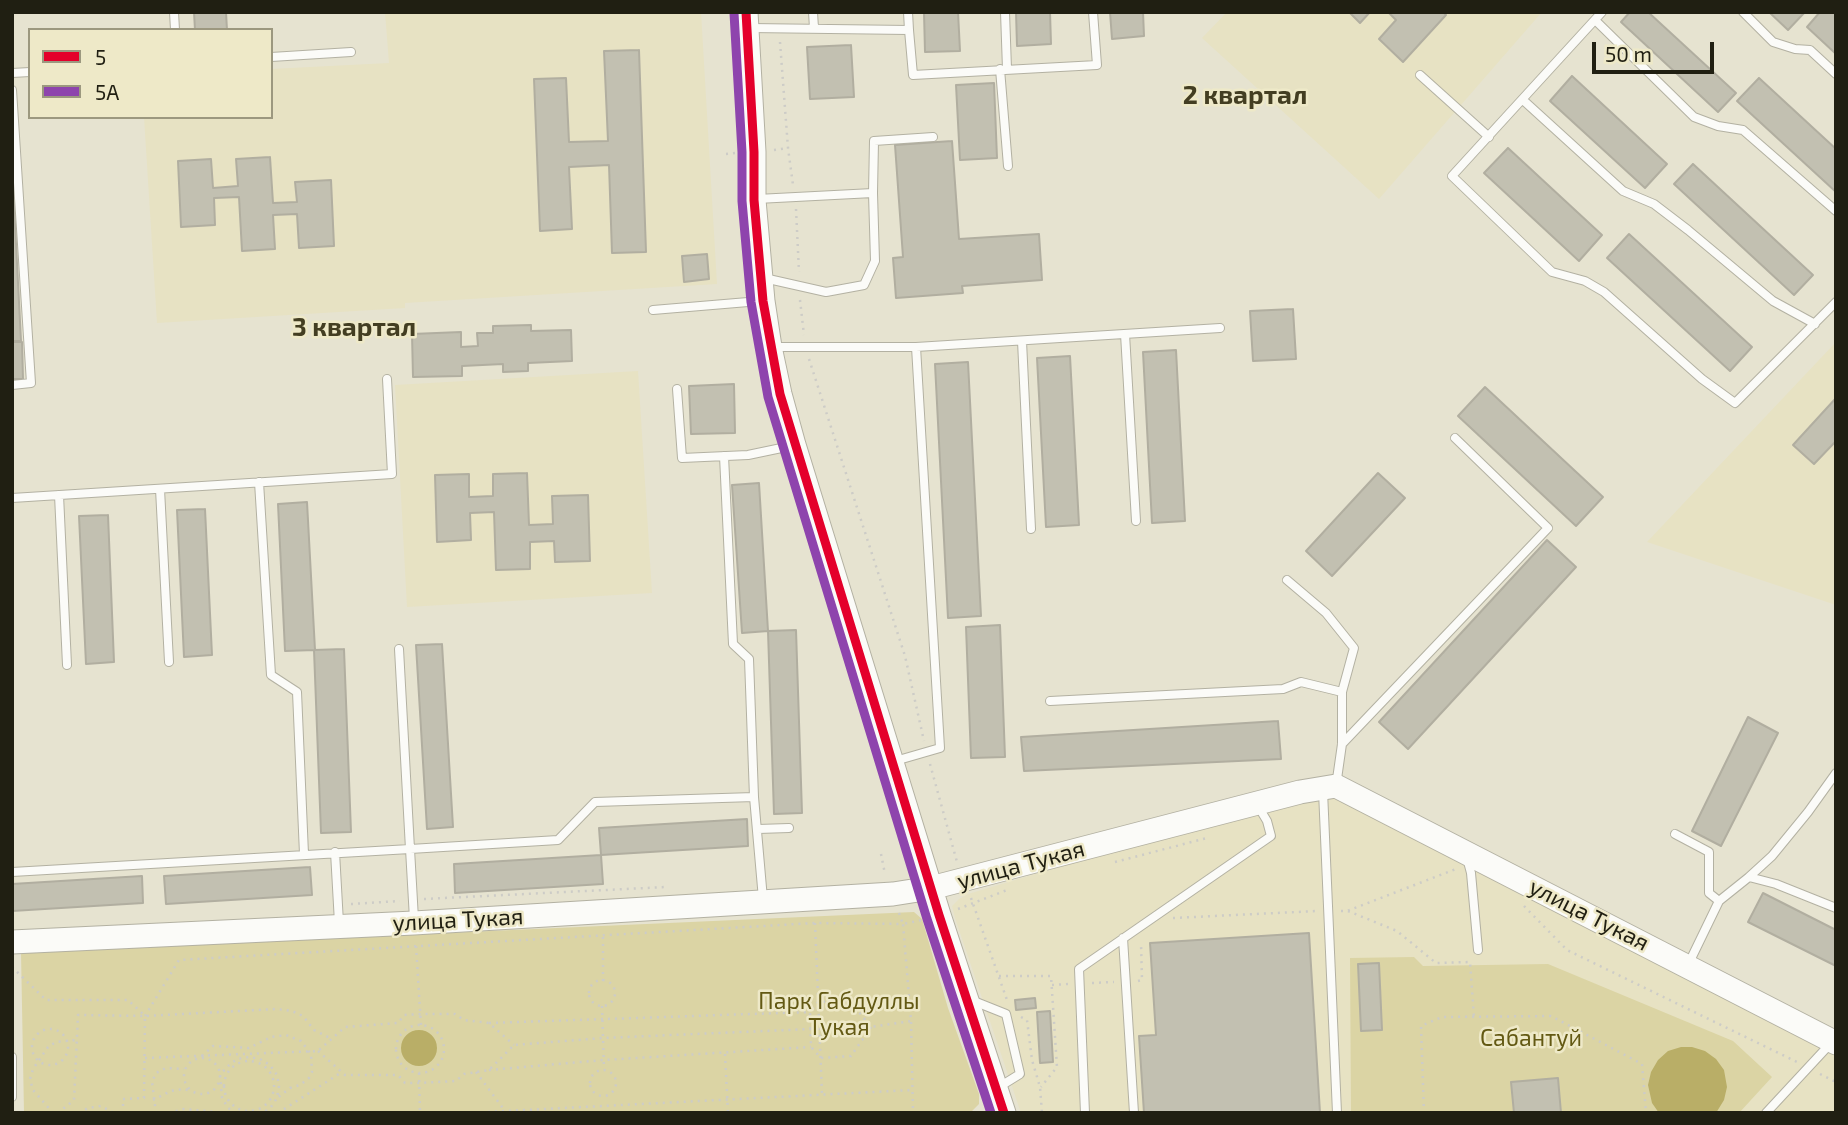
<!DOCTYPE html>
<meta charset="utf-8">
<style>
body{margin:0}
#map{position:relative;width:1848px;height:1125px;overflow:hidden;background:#e6e3d0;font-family:"Exo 2",sans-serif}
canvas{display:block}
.frame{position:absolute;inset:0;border:14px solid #201f12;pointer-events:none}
.legend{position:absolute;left:28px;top:28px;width:245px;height:91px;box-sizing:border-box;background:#eee9c8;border:2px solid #9c987f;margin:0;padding:9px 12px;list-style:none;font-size:21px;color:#201f12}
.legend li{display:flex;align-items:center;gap:14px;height:35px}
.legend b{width:35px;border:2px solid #9c987f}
.scale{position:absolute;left:1592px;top:42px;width:122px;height:32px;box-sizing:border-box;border:4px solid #201f12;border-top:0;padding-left:9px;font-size:21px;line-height:24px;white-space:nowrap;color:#201f12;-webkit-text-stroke:5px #eee9c8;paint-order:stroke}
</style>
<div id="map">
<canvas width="1848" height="1125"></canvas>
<div class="frame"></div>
<ul class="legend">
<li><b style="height:9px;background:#e4002b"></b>5</li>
<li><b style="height:9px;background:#8e44ad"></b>5А</li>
</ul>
<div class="scale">50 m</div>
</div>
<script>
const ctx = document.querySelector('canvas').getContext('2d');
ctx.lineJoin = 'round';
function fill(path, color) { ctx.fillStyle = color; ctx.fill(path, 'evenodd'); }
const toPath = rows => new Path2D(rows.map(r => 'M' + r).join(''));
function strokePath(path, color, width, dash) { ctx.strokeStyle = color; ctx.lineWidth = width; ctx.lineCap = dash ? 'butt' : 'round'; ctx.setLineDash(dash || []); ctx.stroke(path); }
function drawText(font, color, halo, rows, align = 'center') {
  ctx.font = font + ' "Exo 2",sans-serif'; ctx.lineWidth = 5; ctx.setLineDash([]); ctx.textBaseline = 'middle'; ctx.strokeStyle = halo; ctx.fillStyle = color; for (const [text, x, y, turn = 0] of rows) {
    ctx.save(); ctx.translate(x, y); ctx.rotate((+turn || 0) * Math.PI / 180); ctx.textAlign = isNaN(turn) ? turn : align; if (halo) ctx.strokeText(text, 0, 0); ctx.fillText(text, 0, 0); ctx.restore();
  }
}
fill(toPath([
 [385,12,701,12,717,284,405,303,405,308,157,323,144,117,271,117,271,69,389,63],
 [1227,12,1542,12,1379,199,1202,38],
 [1836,342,1836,605,1647,542],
 [638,371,652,593,407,607,395,385],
 [1334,791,1836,1050,1836,1113,1021,1113,955,918,952,906,959,899,968,894,1285,800]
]), '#e7e2c3');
fill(toPath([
 [914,912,922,919,948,1008,979,1094,979,1104,972,1111,931,1113,24,1113,21,952],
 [1414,957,1423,966,1548,964,1733,1041,1772,1077,1739,1113,1351,1113,1350,958]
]), '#dbd4a4');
fill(toPath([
 '401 1048a18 18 0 1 1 36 0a18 18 0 1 1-36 0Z',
 [1681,1047,1692,1047,1705,1051,1716,1059,1724,1070,1727,1087,1724,1100,1716,1113,1659,1113,1652,1103,1648,1085,1651,1072,1658,1060,1668,1051]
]), '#b9ae67');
const building = toPath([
 [194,12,226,12,227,30,195,30,194,12],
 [924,12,958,12,960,51,925,52,924,12],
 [1016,12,1050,12,1051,44,1017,46,1016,12],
 [1110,12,1143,12,1144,36,1112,39,1110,12],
 [1349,12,1370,12,1360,23,1349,12],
 [1388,12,1443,12,1446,15,1403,62,1379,39,1396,20,1388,12],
 [1630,12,1648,12,1736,93,1718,112,1621,22,1630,12],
 [1769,12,1805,12,1788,30,1769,12],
 [1820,12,1836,12,1836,54,1807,27,1820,12],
 [851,45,854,97,810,99,807,47,851,45],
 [639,50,646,252,612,253,609,165,569,167,572,229,540,231,534,79,566,78,569,142,608,141,604,51,639,50],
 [1572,76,1667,164,1645,188,1550,101,1572,76],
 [1759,78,1836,149,1836,192,1737,101,1759,78],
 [994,83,997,158,960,160,956,85,994,83],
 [952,141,959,239,1039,234,1042,280,962,286,963,293,896,298,893,258,903,257,895,145,952,141],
 [1508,148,1602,235,1579,261,1484,173,1508,148],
 [270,157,273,203,297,202,295,182,331,180,334,246,299,248,297,214,273,215,275,249,242,251,239,197,214,198,215,225,181,227,178,161,211,159,213,188,238,186,236,159,270,157],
 [1693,164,1813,275,1794,295,1674,184,1693,164],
 [12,166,21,341,12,341,12,166],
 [1629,234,1752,347,1730,371,1607,258,1629,234],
 [707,254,709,279,684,282,682,256,707,254],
 [1293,309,1296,359,1253,361,1250,311,1293,309],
 [531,325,531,331,571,330,572,361,528,363,528,371,503,372,503,364,462,366,462,376,413,377,412,334,461,332,461,347,478,346,477,333,493,333,493,326,531,325],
 [12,342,22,342,23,379,12,379,12,342],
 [1176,350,1185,521,1152,523,1143,352,1176,350],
 [1070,356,1079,525,1046,527,1037,358,1070,356],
 [968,362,981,616,948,618,935,364,968,362],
 [734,384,735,433,691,434,689,386,734,384],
 [1485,387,1603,497,1576,526,1458,416,1485,387],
 [1836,398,1836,441,1814,464,1793,445,1836,398],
 [527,473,529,525,553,524,552,496,588,495,590,561,555,562,554,541,530,542,530,569,496,570,494,512,470,513,471,540,437,542,435,475,469,474,469,497,493,496,493,474,527,473],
 [1378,473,1405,498,1332,576,1306,551,1378,473],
 [759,483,768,631,742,633,732,485,759,483],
 [307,502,315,650,285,651,278,504,307,502],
 [205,509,212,655,184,657,177,510,205,509],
 [108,515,114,662,86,664,79,516,108,515],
 [1547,540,1576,567,1408,749,1379,722,1547,540],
 [1000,625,1005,757,971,758,966,627,1000,625],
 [796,630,802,813,774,814,768,631,796,630],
 [442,644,453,827,427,829,416,645,442,644],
 [344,649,351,832,321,833,314,650,344,649],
 [1748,717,1778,733,1721,846,1692,831,1748,717],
 [1278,721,1281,759,1024,771,1021,737,1278,721],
 [747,819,748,846,601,855,599,828,747,819],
 [601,855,603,884,455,893,454,864,601,855],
 [310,867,312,895,166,904,164,876,310,867],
 [142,876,143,903,12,911,12,884,142,876],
 [1763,893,1836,930,1836,966,1748,922,1763,893],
 [1309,933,1320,1113,1144,1113,1139,1036,1156,1035,1150,943,1309,933],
 [1379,963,1382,1030,1361,1031,1358,964,1379,963],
 [1035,998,1036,1008,1016,1010,1015,1000,1035,998],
 [1050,1011,1053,1062,1040,1063,1037,1012,1050,1011],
 [1558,1078,1561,1113,1514,1113,1511,1082,1558,1078]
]);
fill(building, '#c2c0b1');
strokePath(building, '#b1aea0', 2);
const lane = toPath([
 [174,12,175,30],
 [813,12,814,28],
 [908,12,909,30],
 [1005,12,1007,69],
 [1602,12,1452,176,1552,272,1585,281,1604,292,1702,379,1735,403,1836,302],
 [1743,12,1773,42,1795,49,1810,50,1836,74],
 [1595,20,1694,117,1718,126,1743,130,1836,211],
 [750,28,909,30,913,75,1097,65,1093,12],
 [271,57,351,52],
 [1000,69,1008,166],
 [12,73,30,72],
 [1420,75,1489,137],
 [12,90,31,383,12,385],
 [1523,100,1623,191,1654,204,1688,230,1773,301,1815,324],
 [873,193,874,141,933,137],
 [757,199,873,193,875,261,864,285,826,292,764,278],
 [653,310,760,301],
 [1125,334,1136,521],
 [1022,341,1031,529],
 [773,347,916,347,1220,328],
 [677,389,682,458,748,455,791,446],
 [724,456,733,644,749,659,754,797,763,899],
 [259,482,271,675,297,692,304,854],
 [160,489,169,662],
 [59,495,67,665],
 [12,498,392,474,387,379],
 [1287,580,1326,613,1354,648,1342,692],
 [1050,701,1283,689,1301,682,1342,692,1342,744,1336,786],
 [1342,744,1548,528,1455,438],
 [895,761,940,748,916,347],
 [1323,791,1337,1113],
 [758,829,789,828],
 [1675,834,1709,852,1709,893,1719,901],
 [335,852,339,923],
 [1467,858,1471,873,1478,950],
 [12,872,410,849,399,649],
 [1749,877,1772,856,1808,812,1836,773],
 [414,919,410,849,558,840,595,802,754,797],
 [1123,938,1134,1113],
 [1688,965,1719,901,1749,877,1776,884,1836,908],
 [971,1000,1006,1014,1020,1074,999,1087],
 [12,1057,12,1097],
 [1085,1113,1079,969,1271,836,1267,821,1258,806],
 [1766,1113,1831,1043]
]);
const secondary = toPath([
 [746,12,754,152,754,200,763,301,770,347,780,394,794,445,939,915,1004,1113],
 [12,942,414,923,893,894,931,888,1300,792,1336,786,1836,1043]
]);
strokePath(lane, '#b3b1a2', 10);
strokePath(secondary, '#b3b1a2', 25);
strokePath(toPath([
 [780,42,788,148,793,185],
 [774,150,788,148],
 [726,154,736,153],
 [796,209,799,272],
 [800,300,804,335],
 [809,359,905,656,924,741],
 [930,764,957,862],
 [881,854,885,874],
 [1115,862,1207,838],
 [971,898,1007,1000],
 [424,899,666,887],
 [351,904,400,901],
 [1524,906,1567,950,1799,1063],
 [958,909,1007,890],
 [1341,911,1347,911,1456,869],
 [1348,911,1397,931,1436,963,1470,962,1474,1017],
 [899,913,903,924,922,920],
 [1173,918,1317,911],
 [815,923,822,1094],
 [416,946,421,1025],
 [12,967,46,1000,128,1000,144,1015],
 [999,976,1051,976,1057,1067,1041,1087],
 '589 993a13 13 0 1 1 26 0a13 13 0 1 1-26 0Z',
 [603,981,603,936],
 [1138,981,1142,980,1141,943],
 [1092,983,1114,982],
 [1052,985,1068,984],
 [602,1006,604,1069],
 [145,1016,179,960,815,923,903,924,911,1021,913,1113],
 [1021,1017,1027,1020,1032,1060,1040,1087,1042,1113],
 [489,1023,810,1012],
 '396 1049a24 24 0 1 1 48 0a24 24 0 1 1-48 0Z',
 [871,1027,851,1056,821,1058,811,1047,810,1012,818,1002,850,1001,871,1027,911,1021],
 '32 1047a18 18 0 1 1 36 0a18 18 0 1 1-36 0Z',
 [318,1051,345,1075,398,1075,405,1083,419,1083,456,1081,464,1074,489,1070,514,1045,603,1038,811,1029],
 [725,1054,728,1113],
 [202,1056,213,1046,249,1048,271,1037,286,1035,301,1041,311,1054,312,1072,309,1078,300,1085,290,1088,277,1098],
 [145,1058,318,1051,345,1027,398,1023,404,1015,421,1014,455,1014,464,1020,489,1023,514,1045],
 '184 1076a18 18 0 1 1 36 0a18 18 0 1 1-36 0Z',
 '224 1086a25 25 0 1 1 50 0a25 25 0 1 1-50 0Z',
 [489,1070,604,1060,811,1047],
 '590 1083a13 13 0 1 1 26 0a13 13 0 1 1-26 0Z',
 [476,1072,505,1111],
 [419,1073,420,1113],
 [1820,1074,1836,1082],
 [153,1100,171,1091,183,1089,192,1091],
 [53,1113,33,1090,30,1079,33,1069,48,1047,56,1042,76,1040],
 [58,1113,74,1100,78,1015,145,1016],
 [79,1113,88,1108,101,1106,114,1113],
 [123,1113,123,1099,144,1098,145,1016,277,1009,292,1011,303,1016,314,1030,332,1039],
 [156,1113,152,1082,156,1073,166,1068,184,1069],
 [169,1113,184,1109,226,1113],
 [236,1113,228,1108,222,1098,220,1075,228,1066,237,1059,249,1057,260,1059,270,1065,277,1075,279,1086,277,1098,271,1107,263,1113],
 [278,1113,342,1072],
 [467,1113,912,1090],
 [1424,1113,1421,1026,1442,1017,1551,1016,1642,1064,1646,1113]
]), '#cdccc7', 2.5, [2, 5]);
strokePath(lane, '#fbfbf8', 8);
strokePath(secondary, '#fbfbf8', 23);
strokePath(toPath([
 [746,12,754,152,754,200,763,301,780,394,939,915,1004,1113]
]), '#e4002b', 9);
strokePath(toPath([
 [734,13,742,152,742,201,751,302,768,397,927,919,991,1113]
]), '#8e44ad', 9);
drawText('23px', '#201f12', '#eee9c8', [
 ["улица Тукая",1021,865,-15],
 ["улица Тукая",1589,915,27],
 ["улица Тукая",458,920,-3]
]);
drawText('23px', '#635913', '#eee9c8', [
 ["Парк Габдуллы",839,1001],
 ["Тукая",839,1027],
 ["Сабантуй",1531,1038]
]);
drawText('bold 26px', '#433e22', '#eee9c8', [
 ["2 квартал",1245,95],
 ["3 квартал",354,327]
]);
</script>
